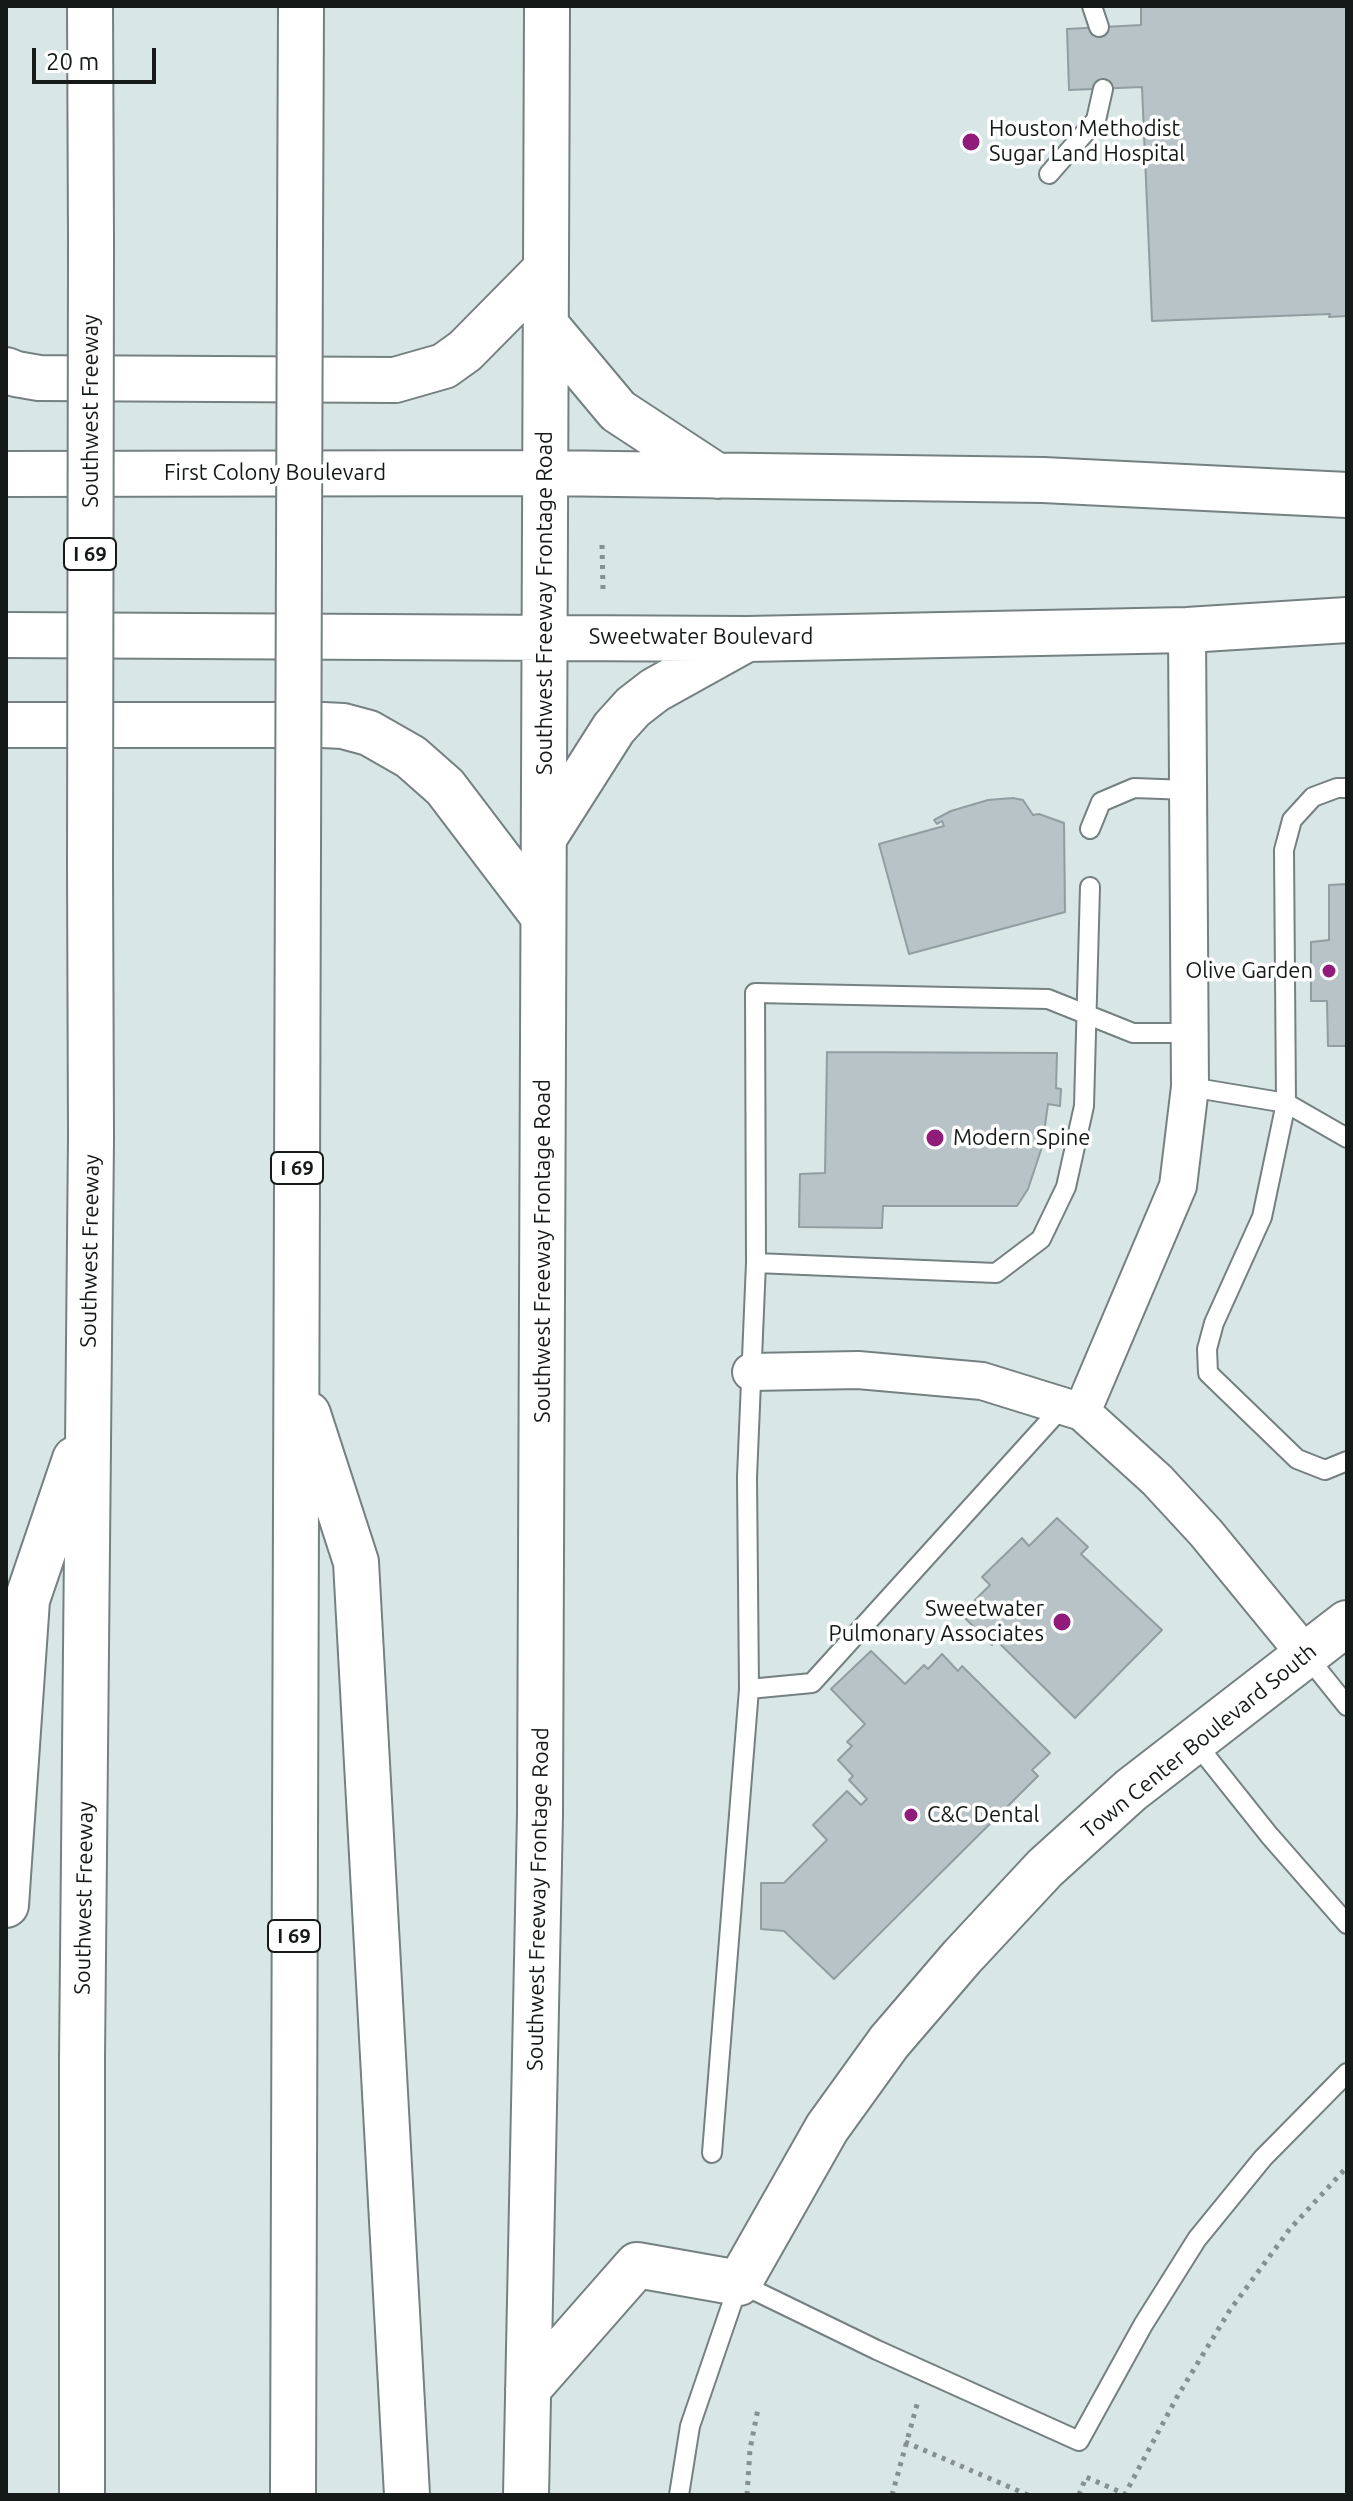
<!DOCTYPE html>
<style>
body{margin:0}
#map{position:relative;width:1353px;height:2501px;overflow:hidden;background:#d8e6e5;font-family:Ubuntu,sans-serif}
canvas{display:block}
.frame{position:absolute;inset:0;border:8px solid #151a19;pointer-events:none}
.scale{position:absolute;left:32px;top:48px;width:124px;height:36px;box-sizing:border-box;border:4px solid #151a19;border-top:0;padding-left:10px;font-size:24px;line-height:28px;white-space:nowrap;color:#151a19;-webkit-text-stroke:6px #fff;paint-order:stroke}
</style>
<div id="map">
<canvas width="1353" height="2501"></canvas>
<div class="frame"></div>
<div class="scale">20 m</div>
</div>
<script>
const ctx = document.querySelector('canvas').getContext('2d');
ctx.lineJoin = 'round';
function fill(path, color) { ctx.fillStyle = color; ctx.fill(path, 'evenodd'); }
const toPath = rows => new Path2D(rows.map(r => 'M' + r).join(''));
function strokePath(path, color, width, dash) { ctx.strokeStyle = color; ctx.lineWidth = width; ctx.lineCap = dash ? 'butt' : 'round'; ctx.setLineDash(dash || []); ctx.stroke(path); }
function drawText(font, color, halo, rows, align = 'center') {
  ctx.font = font + ' Ubuntu,sans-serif'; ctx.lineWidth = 7; ctx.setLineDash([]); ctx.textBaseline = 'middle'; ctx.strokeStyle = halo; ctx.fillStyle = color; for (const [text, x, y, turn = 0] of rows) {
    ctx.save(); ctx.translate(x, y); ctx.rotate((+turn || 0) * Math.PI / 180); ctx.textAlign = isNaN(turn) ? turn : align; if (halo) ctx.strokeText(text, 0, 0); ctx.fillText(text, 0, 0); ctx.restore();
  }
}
const building = toPath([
 [1141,6,1347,6,1347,316,1329,317,1330,314,1152,321,1142,87,1069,90,1067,29,1141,25,1141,6],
 [1013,798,1023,800,1033,815,1039,814,1064,823,1065,912,909,954,879,844,944,826,942,821,937,824,934,820,951,811,988,800,1013,798],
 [1347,884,1347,1046,1328,1046,1327,1001,1311,1001,1311,942,1329,940,1329,885,1347,884],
 [827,1052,1057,1053,1056,1088,1061,1089,1060,1106,1048,1104,1042,1147,1028,1189,1017,1206,883,1206,882,1228,799,1227,800,1174,825,1173,827,1052],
 [1057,1518,1088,1547,1081,1554,1162,1630,1075,1718,997,1641,992,1645,961,1614,990,1585,982,1577,1022,1538,1029,1546,1057,1518],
 [871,1651,905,1684,924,1665,928,1669,942,1654,958,1671,962,1666,1050,1753,1032,1770,1038,1776,834,1979,784,1931,761,1929,761,1883,784,1883,827,1840,813,1825,847,1791,861,1805,867,1799,849,1780,853,1776,838,1760,852,1746,847,1742,865,1724,831,1689,871,1651]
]);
fill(building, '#b7c3c7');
strokePath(building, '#919da1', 2);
const lane = toPath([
 [1092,6,1099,27],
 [1049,174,1096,120,1103,89],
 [1347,788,1337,788,1313,797,1292,820,1284,850,1286,1103,1262,1217,1214,1323,1207,1349,1208,1373,1297,1459,1325,1470,1347,1461],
 [1090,829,1101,802,1134,788,1188,790],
 [1190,1087,1286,1103,1347,1138],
 [756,1263,996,1273,1041,1239,1066,1187,1084,1106,1090,887],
 [1306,1655,1347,1706],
 [749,1689,812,1683,1063,1406],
 [1194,1741,1269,1835,1347,1924],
 [712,2153,749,1689,747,1477,756,1263,755,993,1048,999,1133,1033,1190,1033],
 [679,2495,690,2426,739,2283,877,2350,1079,2441,1143,2325,1197,2239,1263,2158,1347,2073]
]);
const street = toPath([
 [751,1372,858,1370,982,1381,1082,1412,1157,1480,1206,1533,1306,1655],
 [1082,1412,1178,1186,1190,1087,1187,630]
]);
const secondary = toPath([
 [546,325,618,411,717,476],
 [6,370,16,374,39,378,395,380,444,366,465,351,545,270],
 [6,474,545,473,1043,480,1347,495],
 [6,635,747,639,1187,630,1347,620],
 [6,725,323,725,343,726,369,733,411,757,445,787,543,916],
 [544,838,614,728,633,707,655,690,745,640],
 [528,2389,637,2265,739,2283,827,2128,889,2042,962,1957,1045,1868,1131,1790,1347,1623],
 [526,2495,540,1814,547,6]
]);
const highway = toPath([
 [90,6,91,242],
 [300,243,301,6],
 [308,1414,356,1562,407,2495],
 [6,1905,27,1600,75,1459],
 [82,2495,82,2058,91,1138,90,866],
 [293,2495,298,849]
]);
strokePath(lane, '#758181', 22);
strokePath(street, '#758181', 40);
strokePath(secondary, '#758181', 48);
strokePath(highway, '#758181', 48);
strokePath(toPath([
 [602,545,603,590],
 [905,2442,1028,2495],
 [747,2495,750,2449,758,2409],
 [892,2495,918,2401],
 [1079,2495,1086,2477,1125,2494,1177,2397,1230,2310,1289,2230,1347,2167]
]), '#86908f', 5, [4, 6]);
strokePath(lane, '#fff', 18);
strokePath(street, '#fff', 36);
strokePath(secondary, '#fff', 44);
strokePath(highway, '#fff', 44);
const highwayBridge = toPath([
 [298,849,300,243],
 [90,866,91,242]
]);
strokePath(highwayBridge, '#758181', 48, []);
strokePath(highwayBridge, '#fff', 44);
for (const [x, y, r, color] of [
 [971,142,10,"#901b7b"],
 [1329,971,8,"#901b7b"],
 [935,1138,10,"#901b7b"],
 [1062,1622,10,"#901b7b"],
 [911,1815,8,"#901b7b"]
]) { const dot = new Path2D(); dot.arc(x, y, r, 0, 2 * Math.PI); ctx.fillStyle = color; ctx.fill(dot); strokePath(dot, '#fff', 3); }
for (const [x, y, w] of [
 [90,554,52],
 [297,1168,52],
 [294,1936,52]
]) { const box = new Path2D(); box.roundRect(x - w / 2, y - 16, w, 32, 6); ctx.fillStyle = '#fff'; ctx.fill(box); strokePath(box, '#151a19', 2); }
drawText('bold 20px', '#151a19', null, [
 ["I 69",90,554],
 ["I 69",297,1168],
 ["I 69",294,1936]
]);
drawText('22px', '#151a19', '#fff', [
 ["Houston Methodist",989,129],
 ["Sugar Land Hospital",989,154],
 ["Olive Garden",1313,971,"right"],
 ["Modern Spine",953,1138],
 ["Sweetwater",1044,1609,"right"],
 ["Pulmonary Associates",1044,1634,"right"],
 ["C&C Dental",927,1815]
], 'left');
drawText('22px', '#151a19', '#fff', [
 ["Southwest Freeway",91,411,-90],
 ["First Colony Boulevard",275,473],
 ["Southwest Freeway Frontage Road",545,603,-90],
 ["Sweetwater Boulevard",701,637],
 ["Southwest Freeway",90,1251,-89],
 ["Southwest Freeway Frontage Road",543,1251,-90],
 ["Town Center Boulevard South",1199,1741,-39],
 ["Southwest Freeway",84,1898,-89],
 ["Southwest Freeway Frontage Road",538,1899,-89]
]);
</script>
